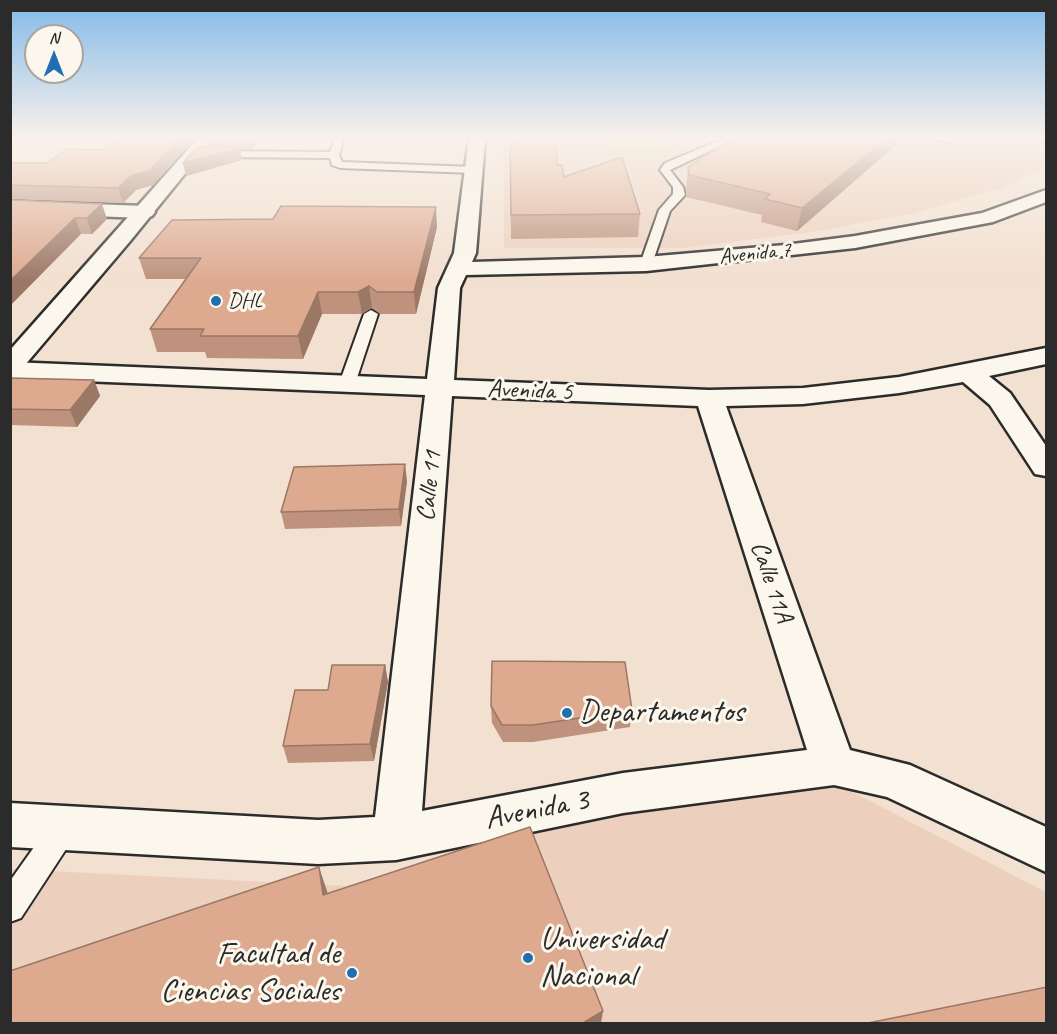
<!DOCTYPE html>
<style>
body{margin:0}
#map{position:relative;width:1057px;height:1034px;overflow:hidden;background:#f2e0d0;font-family:Caveat,sans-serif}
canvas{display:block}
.frame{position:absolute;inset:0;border:12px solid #2b2b2b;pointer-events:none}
.north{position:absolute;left:24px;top:24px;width:60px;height:60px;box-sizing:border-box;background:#fbf7ec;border:2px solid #a8a59f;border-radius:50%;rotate:0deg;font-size:16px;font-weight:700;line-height:24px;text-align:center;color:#2b2b2b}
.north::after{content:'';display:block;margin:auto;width:21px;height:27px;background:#1f6fb2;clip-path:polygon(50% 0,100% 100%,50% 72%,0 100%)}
</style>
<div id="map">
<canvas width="1057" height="1034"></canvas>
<div class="frame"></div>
<div class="north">N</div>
</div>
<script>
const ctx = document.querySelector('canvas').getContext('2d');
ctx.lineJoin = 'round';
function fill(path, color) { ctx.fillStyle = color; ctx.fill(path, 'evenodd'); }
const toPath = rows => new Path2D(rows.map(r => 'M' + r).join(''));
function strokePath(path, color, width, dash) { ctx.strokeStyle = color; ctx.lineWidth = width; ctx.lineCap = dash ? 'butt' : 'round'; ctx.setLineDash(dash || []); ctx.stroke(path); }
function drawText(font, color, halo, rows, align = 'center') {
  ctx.font = font + ' Caveat,sans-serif'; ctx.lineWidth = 6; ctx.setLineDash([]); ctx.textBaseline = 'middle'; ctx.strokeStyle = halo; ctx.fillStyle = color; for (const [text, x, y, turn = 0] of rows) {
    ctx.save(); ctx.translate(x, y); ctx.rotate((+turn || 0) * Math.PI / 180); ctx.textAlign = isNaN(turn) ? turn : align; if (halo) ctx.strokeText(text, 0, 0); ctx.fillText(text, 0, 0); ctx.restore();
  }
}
fill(toPath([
 [503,138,1046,138,1046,168,1001,188,915,213,812,232,682,248,504,248],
 [837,784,1046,892,1046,1023,11,1023,10,869,347,886,596,815]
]), '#ecd0bd');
fill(toPath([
 [609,138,666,138,669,157,609,155]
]), '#c1d68c');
const service = toPath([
 [335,138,344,138,339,155,342,162,474,167,479,170,474,173,340,168,332,165,330,158,216,157,211,154,216,151,330,152,335,138],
 [725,138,737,138,670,170,683,187,685,195,670,211,652,264,651,267,641,267,640,264,659,210,673,194,673,187,660,170,665,163,725,138],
 [929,138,957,138,949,143,929,138],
 [1039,138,1046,138,1046,142,1040,140,1039,138],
 [371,310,378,314,355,384,353,387,341,387,339,384,364,314,371,310],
 [64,815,74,819,78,828,74,837,21,918,10,922,10,881,54,819,64,815]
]);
const minor = toPath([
 [469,138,485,138,476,253,472,262,646,257,785,245,855,236,982,213,1046,190,1046,202,993,222,855,248,646,271,466,275,460,288,454,380,709,390,803,388,899,377,1046,348,1046,364,989,376,1010,393,1046,446,1046,476,1035,474,990,405,963,382,899,393,803,404,726,406,850,750,910,765,1046,827,1046,872,887,797,834,785,623,813,396,860,318,864,10,847,10,803,318,820,375,817,425,395,10,378,10,362,427,379,438,288,454,253,469,138],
 [452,396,698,406,807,750,623,773,422,811,452,396],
 [10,201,145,206,152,208,155,212,152,216,145,218,10,213,10,201]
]);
const secondary = toPath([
 [198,138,214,138,131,240,19,372,10,374,10,350,198,138]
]);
strokePath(service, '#2b2b2b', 4);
strokePath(minor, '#2b2b2b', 5);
strokePath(secondary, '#2b2b2b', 5);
fill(service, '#fbf7ec');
fill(minor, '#fbf7ec');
fill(secondary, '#fbf7ec');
fill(toPath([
 [117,138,195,138,153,185,136,190,123,203,10,199,10,163,47,163,102,150],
 [205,138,261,138,251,149,240,149,242,160,186,176,183,163,208,148],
 [769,138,904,138,797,231,761,222,762,215,686,197,686,188,688,167],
 [510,140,557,165,564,177,640,214,638,237,511,239],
 [10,200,107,219,92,234,81,234],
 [437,227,416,314,380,314,372,308,362,314,322,314,303,359,207,358,205,352,157,352,150,329,186,279,146,279,139,258],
 [10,378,94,380,100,396,77,427,10,425],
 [407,481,401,526,285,529,281,512],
 [385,665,388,682,374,761,288,763,283,746,328,690],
 [491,706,632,710,630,727,533,742,503,742,492,723]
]), '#be927c');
fill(toPath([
 [180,138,195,138,153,185,136,190,123,203,118,188,132,175],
 [249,138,261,138,251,149],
 [887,138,904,138,797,231,802,208],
 [240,148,242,160,186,176,183,163],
 [102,204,107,219,92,234,87,218],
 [436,207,437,227,416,314,414,292],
 [75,218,81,234,10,306,10,281],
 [369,286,372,308,362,314,358,292],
 [318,292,322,314,303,359,298,336],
 [94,380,100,396,77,427,70,410],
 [405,464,407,481,401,526,399,509],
 [385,665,388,682,374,761,370,744],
 [319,867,331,903,323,895],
 [603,1011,601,1023,583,1023]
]), '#9b7765');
const building = toPath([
 [117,138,180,138,149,171,132,175,118,188,10,185,10,163,47,163,67,149,102,150,117,138],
 [525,138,556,138,557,165,562,165,564,177,622,157,640,214,511,215,510,140,525,140,525,138],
 [734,138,758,138,766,139,769,138,887,138,802,208,765,199,770,194,689,175,688,167,734,138],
 [197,147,240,148,183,163,197,147],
 [10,200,102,204,87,218,75,218,10,281,10,200],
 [281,206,436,207,414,292,377,292,369,286,358,292,318,292,298,336,200,336,204,329,150,329,201,258,139,258,172,220,273,219,281,206],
 [10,378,94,380,70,410,10,409,10,378],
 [405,464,399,509,281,512,294,467,405,464],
 [492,661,625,662,632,710,533,725,502,725,491,706,492,661],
 [332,665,385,665,370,744,283,746,295,690,328,690,332,665],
 [530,827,603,1011,583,1023,10,1023,10,971,319,867,323,895,530,827],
 [1047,987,1047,1023,868,1023,1047,987]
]);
fill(building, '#ddaa90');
strokePath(building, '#9b7765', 1.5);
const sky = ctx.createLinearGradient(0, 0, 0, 282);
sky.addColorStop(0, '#83bae9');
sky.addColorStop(0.49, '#f9f1ea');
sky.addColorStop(1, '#f9f1ea00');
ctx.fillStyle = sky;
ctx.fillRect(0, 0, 1057, 282);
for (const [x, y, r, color] of [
 [216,301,6,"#1f6fb2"],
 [567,713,6,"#1f6fb2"],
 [528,958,6,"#1f6fb2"],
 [352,973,6,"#1f6fb2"]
]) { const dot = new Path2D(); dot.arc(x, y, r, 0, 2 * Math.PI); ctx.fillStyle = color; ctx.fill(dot); strokePath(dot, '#fbf7ec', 2); }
drawText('22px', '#2b2b2b', '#fbf7ec', [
 ["Avenida 7",755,254,-6]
]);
drawText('22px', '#2b2b2b', '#fbf7ec', [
 ["DHL",228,301]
], 'left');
drawText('26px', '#2b2b2b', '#fbf7ec', [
 ["Avenida 5",530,391,2],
 ["Calle 11",430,486,-84],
 ["Calle 11A",771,582,71]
]);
drawText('32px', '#2b2b2b', '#fbf7ec', [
 ["Departamentos",579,713],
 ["Universidad",540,940],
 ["Nacional",540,977],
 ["Facultad de",340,955,"right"],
 ["Ciencias Sociales",340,992,"right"]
], 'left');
drawText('32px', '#2b2b2b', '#fbf7ec', [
 ["Avenida 3",537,810,-11]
]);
</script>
